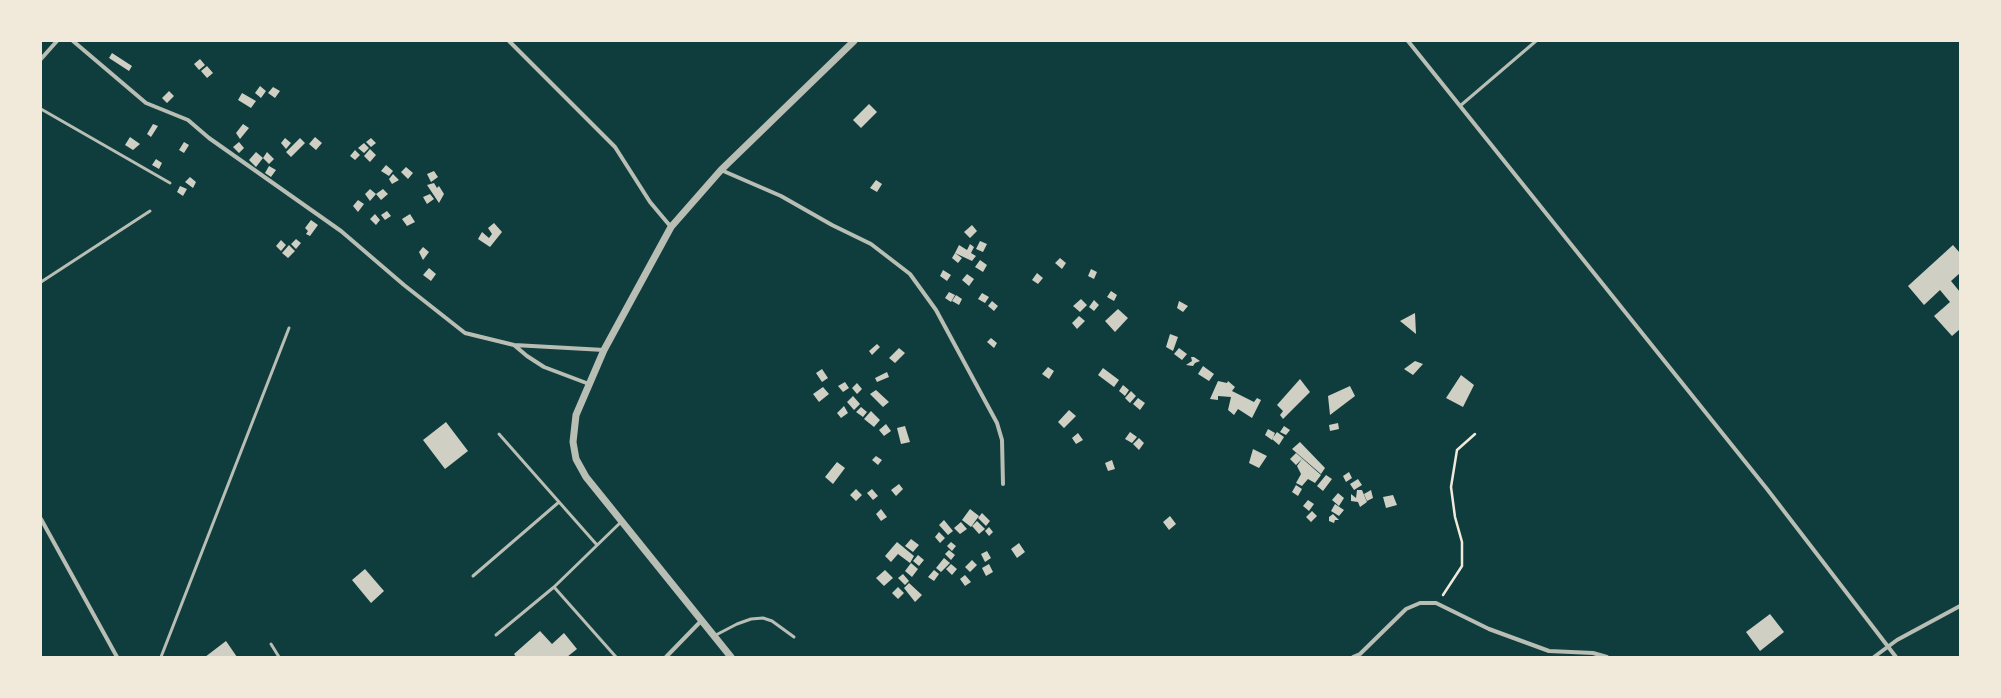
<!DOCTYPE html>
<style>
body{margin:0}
#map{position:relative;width:2001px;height:698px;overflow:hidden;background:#0f3d3e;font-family:Bitter,serif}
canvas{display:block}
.frame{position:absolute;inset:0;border:42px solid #f1e9da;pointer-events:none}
</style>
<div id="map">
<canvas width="2001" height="698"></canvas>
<div class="frame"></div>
</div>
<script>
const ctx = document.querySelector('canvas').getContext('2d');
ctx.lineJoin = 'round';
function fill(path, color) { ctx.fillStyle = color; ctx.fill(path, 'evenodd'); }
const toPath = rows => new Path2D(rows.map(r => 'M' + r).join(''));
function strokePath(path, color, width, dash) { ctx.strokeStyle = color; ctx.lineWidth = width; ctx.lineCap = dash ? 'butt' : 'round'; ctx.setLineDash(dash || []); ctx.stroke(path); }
fill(toPath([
 [112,53,132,66,129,71,109,58],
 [200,59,205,65,199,70,194,64],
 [207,66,213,73,207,78,201,71],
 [260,86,266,91,261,98,255,93],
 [273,87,280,91,275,98,268,93],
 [169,91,174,96,167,103,162,98],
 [242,93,256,101,251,108,238,100],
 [869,104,877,112,861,128,853,120],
 [153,124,158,126,151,137,147,134],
 [243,124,249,128,240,139,236,133],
 [130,137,140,144,133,150,125,145],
 [315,137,322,143,316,150,309,144],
 [285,138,291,143,286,149,281,143],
 [300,138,305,143,291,157,286,152],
 [371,138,376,143,371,147,366,142],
 [184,142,189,145,184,153,179,150],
 [239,142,244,148,239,153,233,147],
 [364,143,369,148,364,153,358,148],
 [370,149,376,155,370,162,364,156],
 [355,150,360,155,355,160,350,156],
 [256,152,263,158,256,167,249,160],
 [267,152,274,159,269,164,263,158],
 [156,159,162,163,159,169,152,165],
 [386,165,393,171,389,176,381,171],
 [269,166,276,170,271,177,265,173],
 [406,167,413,173,408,179,401,172],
 [434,171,438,177,431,182,427,174],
 [393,174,399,180,392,184,389,179],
 [190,177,196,182,193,188,185,182],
 [876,180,882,184,877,192,870,188],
 [434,183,437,188,439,186,444,194,439,203,427,185],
 [180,186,187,189,183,196,177,192],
 [370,189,376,194,370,201,365,194],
 [383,189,388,194,381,200,376,194],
 [430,194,434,199,427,204,423,197],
 [358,200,364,204,358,212,353,206],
 [387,211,391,216,385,220,381,215],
 [375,214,380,220,376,225,370,219],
 [410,214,415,222,407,226,402,219],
 [311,220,318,225,310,236,306,234,308,231,305,228],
 [494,223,502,232,490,247,478,239,482,232,489,238,492,234,488,228],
 [972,225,977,231,970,238,964,232],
 [296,239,301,243,296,249,291,244],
 [281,240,286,245,281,251,276,246],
 [980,241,987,244,983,252,976,249],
 [970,244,974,247,971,253,976,256,972,261,955,253,959,245,967,250],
 [289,245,295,251,288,258,282,253],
 [1953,245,1960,253,1960,273,1951,281,1960,292,1960,329,1952,336,1934,316,1950,302,1940,290,1924,305,1908,286],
 [423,247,429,252,423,260,419,252],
 [955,253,962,258,958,263,952,258],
 [1060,258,1066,263,1062,269,1055,263],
 [980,260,987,265,983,272,975,267],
 [429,268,436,274,431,281,423,275],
 [1091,269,1097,272,1094,279,1088,276],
 [943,270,951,275,947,281,940,276],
 [1037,273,1043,278,1038,284,1032,280],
 [967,274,974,279,969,286,962,280],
 [1111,291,1117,295,1114,301,1107,297],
 [949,292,955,295,951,302,945,298],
 [982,293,989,297,985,303,978,299],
 [956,295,962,299,959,305,952,301],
 [1081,299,1087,305,1080,312,1073,306],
 [1094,300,1099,305,1094,311,1089,307],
 [992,301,998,306,994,311,988,306],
 [1179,301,1188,306,1183,312,1177,308],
 [1118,309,1128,318,1115,332,1105,321],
 [1415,313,1416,334,1400,321],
 [1079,316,1085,321,1077,329,1072,323],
 [1170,334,1178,337,1173,351,1166,347],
 [991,338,997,343,994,348,987,342],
 [877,344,880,347,872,355,869,351],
 [899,348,905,353,895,363,889,358],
 [1179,348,1187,354,1182,360,1174,354],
 [1191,357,1194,357,1200,361,1195,363,1193,366,1186,365,1192,361],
 [1415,361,1423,364,1413,375,1404,369],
 [1203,366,1214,374,1209,381,1198,374],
 [1048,367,1054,371,1049,379,1042,374],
 [1103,368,1119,380,1114,387,1098,375],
 [822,369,828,378,822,382,816,373],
 [887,372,889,377,877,382,875,378],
 [1461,375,1474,385,1463,407,1446,398],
 [1300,379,1310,392,1283,419,1280,415,1283,411,1277,405],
 [1218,381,1227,383,1228,381,1235,387,1232,391,1254,402,1257,398,1261,400,1252,418,1238,409,1234,415,1228,410,1231,397,1218,396,1218,400,1210,399],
 [845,382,849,388,843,392,838,386],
 [857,383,862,389,857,394,852,388],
 [1123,385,1129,390,1125,396,1119,391],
 [1350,386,1355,396,1330,415,1328,396],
 [823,387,829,394,819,402,813,394],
 [876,390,889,402,883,407,870,394],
 [1131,391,1136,396,1130,403,1125,398],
 [853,396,860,404,854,410,847,402],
 [1138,398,1145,403,1140,410,1133,404],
 [844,406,848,413,841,418,837,413],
 [861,407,867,412,863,417,856,412],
 [1069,410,1076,416,1064,428,1058,422],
 [871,411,880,420,874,427,864,419],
 [446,422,468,451,445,469,423,440],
 [1338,423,1339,429,1330,431,1329,425],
 [886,424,891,431,884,436,879,430],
 [905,426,910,442,901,444,897,428],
 [1284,426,1290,430,1286,435,1280,432],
 [1268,429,1275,433,1272,440,1265,435],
 [1130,432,1137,437,1132,443,1125,439],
 [1277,432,1284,437,1279,445,1272,439],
 [1078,433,1083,440,1076,444,1072,438],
 [1139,438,1144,443,1139,450,1133,444],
 [1300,442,1325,468,1321,474,1292,449],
 [1253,449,1267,456,1259,468,1249,463],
 [1296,453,1321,475,1315,483,1308,479,1302,486,1296,483,1301,474,1297,466,1302,459,1296,465,1290,459],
 [876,456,882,460,878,465,872,460],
 [1112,460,1115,469,1108,471,1105,463],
 [837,462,845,468,833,484,825,477],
 [1349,472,1352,478,1346,482,1343,476],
 [1326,475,1332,479,1323,491,1317,486],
 [1358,479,1362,485,1354,490,1350,484],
 [899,484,903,489,896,496,891,490],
 [1296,485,1302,489,1298,496,1292,492],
 [856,489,862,495,856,501,850,495],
 [872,489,878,496,873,500,867,493],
 [1357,490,1362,490,1367,502,1360,507,1358,502,1351,501,1351,494,1356,498],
 [1371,490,1373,498,1367,501,1364,494],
 [1338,493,1344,498,1339,506,1332,500],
 [1393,495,1397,505,1386,508,1383,497],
 [1308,500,1314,504,1309,511,1303,506],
 [1335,504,1344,510,1339,516,1331,511],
 [881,509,887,517,881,521,876,514],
 [970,509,979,516,971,527,962,520],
 [1312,511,1317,516,1311,522,1306,517],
 [982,513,990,521,986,526,978,518],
 [1333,514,1339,520,1335,520,1334,523,1329,521,1329,517],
 [1170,516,1176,524,1169,530,1163,522],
 [944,520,953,531,948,535,939,525],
 [977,521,985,529,979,534,972,526],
 [961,522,967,529,960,534,954,528],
 [989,527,993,532,989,536,985,531],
 [939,532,945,538,940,543,935,537],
 [911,539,919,545,913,552,905,546],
 [897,542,914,556,910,563,898,554,891,562,885,556],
 [951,542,956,546,952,551,947,546],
 [1019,543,1025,552,1017,558,1011,549],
 [949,550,955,555,951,560,945,554],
 [987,551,991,558,985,562,981,554],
 [918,555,924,560,919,566,913,561],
 [944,558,950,563,941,572,936,568],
 [972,560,977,565,970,572,965,567],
 [911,563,918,569,912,577,905,571],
 [951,564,957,569,952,575,946,569],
 [989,564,993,572,986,576,982,568],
 [365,569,384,591,371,603,352,580],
 [885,570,893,578,884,586,876,578],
 [934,570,939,574,934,581,928,577],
 [903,574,909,581,905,585,898,578],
 [965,575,971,582,965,586,960,579],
 [909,583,922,595,915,602,904,588],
 [898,587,904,593,898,599,892,593],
 [1770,614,1784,632,1760,651,1746,632],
 [540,631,552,644,564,633,577,649,567,657,516,657,514,654],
 [226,641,237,657,205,657]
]), '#cfcfc3');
strokePath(toPath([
 [1443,595,1462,566,1462,542,1455,517,1451,487,1457,450,1475,434]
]), '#f1e9da', 2.5);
strokePath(toPath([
 [1460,106,1536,41],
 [41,109,170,183],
 [41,282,150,211],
 [499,434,597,545],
 [473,576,559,502],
 [496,635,554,587],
 [714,636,737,624,751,619,763,618,772,621,794,637],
 [271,644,279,657],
 [161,657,289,328],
 [616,657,554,587,621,522]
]), '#b8beb3', 3);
strokePath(toPath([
 [73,41,146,103,188,120,209,138,341,231,404,285,465,333,514,345,604,350],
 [509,41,615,147,650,202,671,227],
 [1408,41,1767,489,1896,657],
 [41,59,57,41],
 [721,170,781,196,832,225,871,244,910,274,936,310,997,423,1002,440,1003,484],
 [514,345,527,356,544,367,589,384],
 [41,519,117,657],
 [666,657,701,621],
 [1353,657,1360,654,1406,609,1420,603,1436,603,1489,629,1549,651,1593,653,1607,657],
 [1874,657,1897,640,1960,606]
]), '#b8beb3', 4);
strokePath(toPath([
 [731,657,586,477,576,459,573,442,576,415,604,350,671,227,721,170,854,41]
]), '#b8beb3', 7);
</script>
